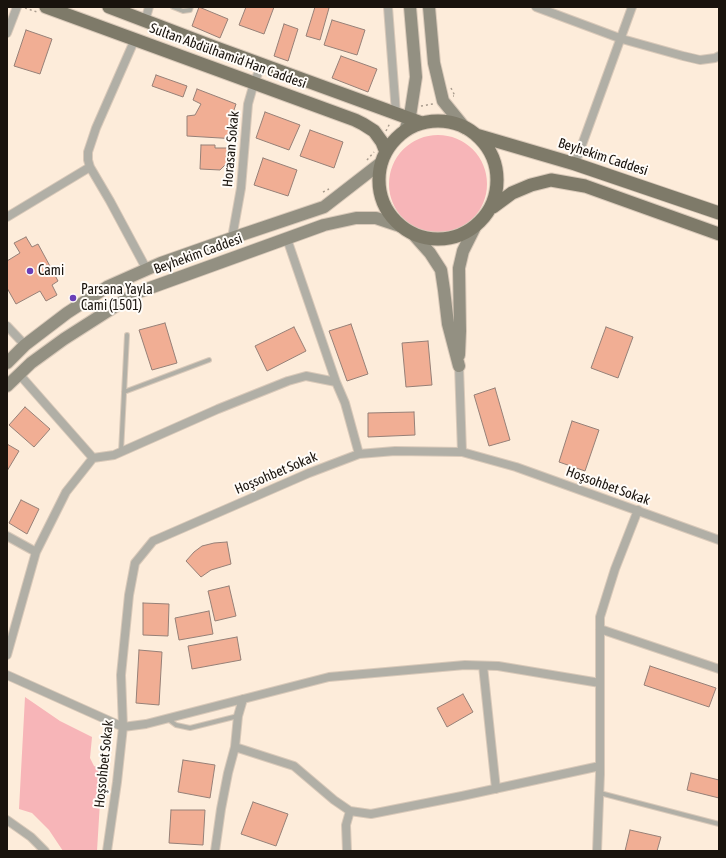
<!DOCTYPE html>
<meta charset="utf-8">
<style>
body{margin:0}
#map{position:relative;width:726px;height:858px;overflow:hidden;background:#fdecda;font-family:"Asap Condensed",sans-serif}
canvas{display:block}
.frame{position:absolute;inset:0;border:8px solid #19130d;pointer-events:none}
</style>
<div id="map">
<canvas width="726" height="858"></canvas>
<div class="frame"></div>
</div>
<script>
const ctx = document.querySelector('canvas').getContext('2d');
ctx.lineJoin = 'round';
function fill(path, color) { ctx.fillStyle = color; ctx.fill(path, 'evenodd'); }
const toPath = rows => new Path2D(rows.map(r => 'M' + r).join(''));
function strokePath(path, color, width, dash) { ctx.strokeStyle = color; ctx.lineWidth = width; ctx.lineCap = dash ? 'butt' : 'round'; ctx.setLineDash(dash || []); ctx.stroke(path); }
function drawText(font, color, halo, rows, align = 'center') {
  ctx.font = font + ' "Asap Condensed",sans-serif'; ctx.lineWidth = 4; ctx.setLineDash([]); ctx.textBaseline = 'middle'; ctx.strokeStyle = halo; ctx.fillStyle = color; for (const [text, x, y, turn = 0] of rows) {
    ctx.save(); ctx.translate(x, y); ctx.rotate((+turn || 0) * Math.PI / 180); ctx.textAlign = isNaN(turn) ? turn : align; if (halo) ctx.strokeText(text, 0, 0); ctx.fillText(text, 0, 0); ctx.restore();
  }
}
fill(toPath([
 '389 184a49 49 0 1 1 98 0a49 49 0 1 1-98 0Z',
 [25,697,60,721,92,737,90,758,94,766,102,769,97,851,63,851,49,830,32,813,19,809]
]), '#f7b5b8');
const building = toPath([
 [199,7,228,19,220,38,192,26,199,7],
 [246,7,274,7,264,34,239,25,246,7],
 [315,7,327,7,329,8,320,40,306,36,315,7],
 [332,20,365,30,357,55,324,45,332,20],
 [284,24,298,29,288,61,274,56,284,24],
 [26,30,52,39,40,74,14,66,26,30],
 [341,56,377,69,368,92,332,78,341,56],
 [156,75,187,86,183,97,152,86,156,75],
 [197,89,236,104,229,125,238,126,237,139,187,136,187,116,195,115,201,104,193,100,197,89],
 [265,112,300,125,289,150,256,138,265,112],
 [310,130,343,142,334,168,300,156,310,130],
 [201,145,215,145,215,148,228,148,228,162,220,170,200,169,201,145],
 [263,158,297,170,288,196,254,185,263,158],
 [26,237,32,247,38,244,58,281,52,285,57,295,46,301,40,291,16,304,7,288,7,261,20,253,14,243,26,237],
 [165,323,177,363,152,370,139,330,165,323],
 [351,324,368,374,347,381,329,331,351,324],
 [294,327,306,351,267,371,255,346,294,327],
 [606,327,633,337,618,378,591,368,606,327],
 [428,341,432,385,406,387,402,343,428,341],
 [495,388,510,440,489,446,474,395,495,388],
 [25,407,50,429,34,447,9,425,25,407],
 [414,412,415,435,368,437,368,413,414,412],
 [572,421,599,430,585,471,559,462,572,421],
 [7,444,19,451,7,471,7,444],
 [21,500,39,509,27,534,9,523,21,500],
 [227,542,231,564,211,570,201,577,186,561,194,552,202,546,214,543,227,542],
 [229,586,236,616,215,621,208,591,229,586],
 [143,603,169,604,168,636,143,635,143,603],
 [209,611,213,634,179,640,175,618,209,611],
 [237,637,241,660,192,669,188,646,237,637],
 [139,650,162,652,159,705,136,703,139,650],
 [650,666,716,688,709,707,644,685,650,666],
 [463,694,473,712,447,727,437,708,463,694],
 [183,760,215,765,210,798,178,792,183,760],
 [691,773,719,780,719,798,687,790,691,773],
 [253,802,288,814,276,846,241,834,253,802],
 [171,810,205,810,203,845,169,843,171,810],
 [630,830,661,837,657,851,625,851,630,830]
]);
fill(building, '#f1ae94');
strokePath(building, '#968077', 1);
const service = toPath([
 [173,7,183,11,190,10,191,7],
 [124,392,209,360],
 [121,452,127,335],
 [168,719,176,725,190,728,238,716],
 [600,793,719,824]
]);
const minor = toPath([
 [388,7,396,113],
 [536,7,622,39,683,56,700,60,715,58,719,56],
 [145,21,149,7],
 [7,33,17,7],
 [135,39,96,128,88,152,88,160,90,167,110,201,147,270],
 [575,164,632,7],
 [7,217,90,167],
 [232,238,241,188,248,104,254,83,262,64],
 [287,239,336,382],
 [7,326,25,345],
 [459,366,462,452],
 [19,374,93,458],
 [7,536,36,552],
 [600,629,719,669],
 [7,655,36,552,66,492,93,458,114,455,218,409,288,381,306,376,336,382,345,403,359,454],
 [483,666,496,789],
 [7,675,123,727,146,724,329,677,465,665,498,666,600,683],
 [235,747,294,766,334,800,350,811,371,814,462,796,600,766],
 [7,820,31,837,45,851],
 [107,851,117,782,123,727,121,675,129,595,135,563,153,541,309,473,359,454,395,451,462,452,516,467,719,540],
 [215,851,221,809,228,773,235,747,238,716,243,699],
 [347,851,346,825,350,811],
 [597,851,600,774,600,617,615,569,638,510]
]);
const secondary = toPath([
 [429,7,434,63,443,101,465,128],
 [405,131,410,116,416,77,410,7],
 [413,234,430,253,441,270,444,290,448,324,459,366],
 [459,355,460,331,459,268,463,251,475,227],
 [7,363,25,345,67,313,107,287,161,263,232,238,324,207,382,162],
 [7,386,31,363,64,339,136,293,324,225,356,218,376,218,400,226]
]);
const primary = toPath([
 [46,7,355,120,363,124,374,131,382,142,386,152],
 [109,7,214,47,422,123],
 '379 180a59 59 0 1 1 118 0a59 59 0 1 1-118 0Z',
 [476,135,575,164,719,213],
 [493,207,512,193,531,185,551,180,585,186,719,234]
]);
strokePath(service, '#d9c9b9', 6);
strokePath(minor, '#d9c9b9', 10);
strokePath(secondary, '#d9c9b9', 14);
strokePath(primary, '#d9c9b9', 15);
strokePath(toPath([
 [25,8,37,12],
 [451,88,455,96,453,96],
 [421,106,433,104],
 [386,131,390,123],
 [367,160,374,152],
 [323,192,329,189]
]), '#a99c8e', 1.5, [2, 3]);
strokePath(service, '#b1afa6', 4);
strokePath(minor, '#b1afa6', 8);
strokePath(secondary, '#939082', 12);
strokePath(primary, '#7e7a69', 13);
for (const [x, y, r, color] of [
 [30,271,4,"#6b3fb7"],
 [73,298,4,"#6b3fb7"]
]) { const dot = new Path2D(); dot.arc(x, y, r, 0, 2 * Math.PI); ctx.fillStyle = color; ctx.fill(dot); strokePath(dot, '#fffcf8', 1.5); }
drawText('14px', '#19130d', '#fffcf8', [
 ["Sultan Abdülhamid Han Caddesi",228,56,20],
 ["Horasan Sokak",231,149,-85],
 ["Beyhekim Caddesi",603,157,18],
 ["Beyhekim Caddesi",198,254,-20],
 ["Hoşsohbet Sokak",276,473,-23],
 ["Hoşsohbet Sokak",608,486,20],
 ["Hoşsohbet Sokak",104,764,-84]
]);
drawText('14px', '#19130d', '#fffcf8', [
 ["Cami",38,271],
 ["Parsana Yayla",81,290],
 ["Cami (1501)",81,306]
], 'left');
</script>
